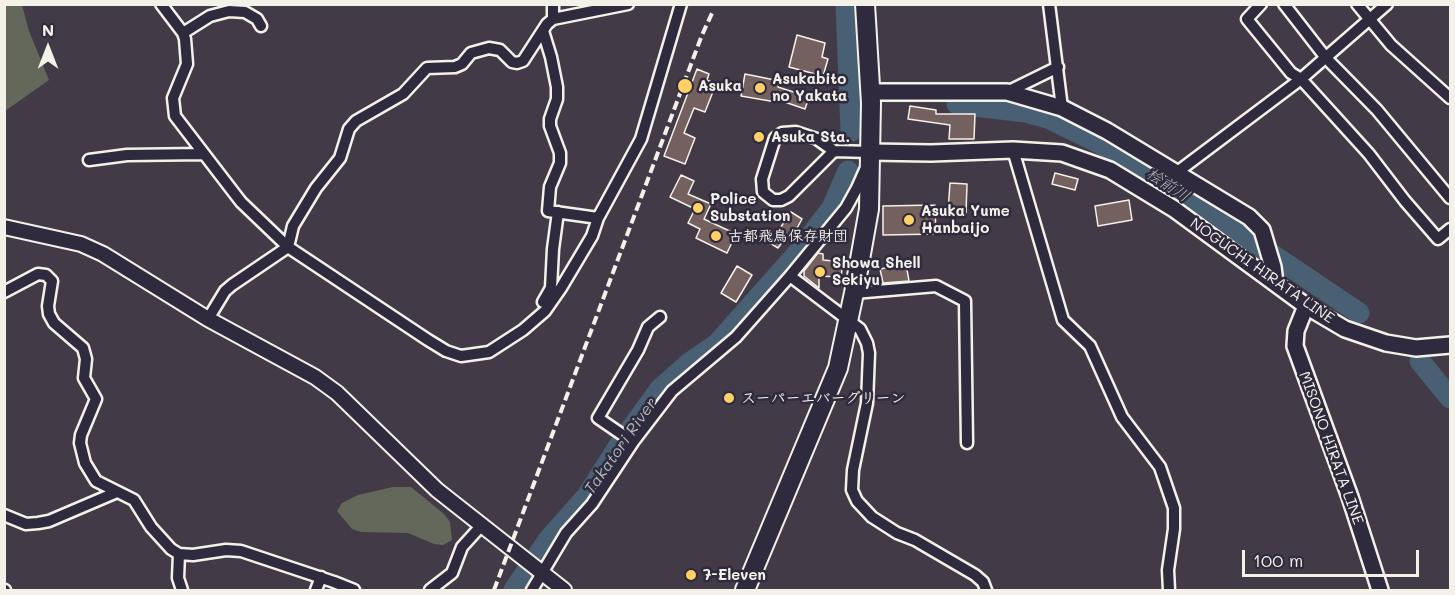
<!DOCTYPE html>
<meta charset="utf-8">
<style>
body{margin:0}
#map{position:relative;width:1455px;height:595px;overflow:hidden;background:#433a47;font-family:Mali,sans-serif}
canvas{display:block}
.frame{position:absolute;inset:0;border:6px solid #f4f1e8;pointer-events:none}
.north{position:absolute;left:18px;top:18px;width:60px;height:60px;-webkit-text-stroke:4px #2f2a3d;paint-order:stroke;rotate:0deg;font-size:16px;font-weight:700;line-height:24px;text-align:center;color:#f4f1e8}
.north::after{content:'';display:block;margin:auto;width:21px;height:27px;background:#f4f1e8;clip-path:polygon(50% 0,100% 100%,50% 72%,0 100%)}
.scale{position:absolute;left:1242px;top:550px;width:177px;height:27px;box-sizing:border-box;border:3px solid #f4f1e8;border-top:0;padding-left:8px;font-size:18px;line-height:21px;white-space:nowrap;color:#f4f1e8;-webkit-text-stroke:4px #2f2a3d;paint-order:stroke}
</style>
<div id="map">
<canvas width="1455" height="595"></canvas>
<div class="frame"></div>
<div class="north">N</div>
<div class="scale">100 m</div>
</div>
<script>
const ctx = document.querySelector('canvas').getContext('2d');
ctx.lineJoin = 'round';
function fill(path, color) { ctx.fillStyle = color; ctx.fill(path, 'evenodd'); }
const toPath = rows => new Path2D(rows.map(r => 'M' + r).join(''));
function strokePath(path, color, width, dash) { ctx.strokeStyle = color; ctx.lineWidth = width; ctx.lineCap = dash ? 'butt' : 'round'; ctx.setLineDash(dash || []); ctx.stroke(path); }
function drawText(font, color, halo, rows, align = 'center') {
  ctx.font = font + ' Mali,"Klee One",sans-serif'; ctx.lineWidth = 5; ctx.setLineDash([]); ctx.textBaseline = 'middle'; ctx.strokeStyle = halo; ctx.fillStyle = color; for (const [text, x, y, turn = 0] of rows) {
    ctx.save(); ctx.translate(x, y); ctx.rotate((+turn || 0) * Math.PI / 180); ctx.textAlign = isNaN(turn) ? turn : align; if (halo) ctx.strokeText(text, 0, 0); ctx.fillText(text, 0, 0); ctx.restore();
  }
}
fill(toPath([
 [5,4,22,5,29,31,49,80,5,111],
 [393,487,411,487,444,514,450,522,452,540,443,545,434,544,408,533,361,532,352,529,337,511,342,503,358,495]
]), '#64685a');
strokePath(toPath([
 [846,4,851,131],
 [957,104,1026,112,1048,118,1099,143,1151,173,1359,313],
 [1420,361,1450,398],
 [514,590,549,539,587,496,618,447,660,389,688,364,717,344,796,255,832,208,848,171]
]), '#496074', 21);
const building = toPath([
 [797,35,825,43,822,57,828,59,823,76,789,67,797,35],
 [697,69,709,74,707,80,716,84,705,112,694,108,684,133,695,138,685,164,664,156,697,69],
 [745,74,780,81,778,87,809,97,805,109,776,99,776,102,741,96,745,74],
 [910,106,936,110,936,114,975,114,974,139,949,139,950,125,908,119,910,106],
 [1055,173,1078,179,1075,190,1052,184,1055,173],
 [681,175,694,181,688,194,711,204,704,219,736,234,727,253,696,238,700,229,688,223,695,209,670,197,681,175],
 [950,183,967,184,966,213,948,212,950,183],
 [1129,200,1132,220,1098,226,1095,206,1129,200],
 [935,205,936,234,883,235,883,206,935,205],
 [791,212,802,219,796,230,794,229,787,239,785,238,778,248,770,243,791,212],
 [818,253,823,254,823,260,843,262,841,277,819,276,819,288,804,276,804,271,818,253],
 [906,264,909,281,883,283,880,269,906,264],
 [737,266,752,275,736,302,721,293,737,266]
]);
fill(building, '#73605f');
strokePath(building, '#f4f1e8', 1.5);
const minor = toPath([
 [161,4,183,33,185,39,187,64,173,98,175,116,241,202,288,247,428,340,446,351,461,356,489,352,523,330,545,311,561,288,592,236,598,218,641,139,681,4],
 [1049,4,1062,108],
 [1261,4,1247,19,1291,73,1301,79,1369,154,1405,201,1438,239,1450,229],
 [1284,4,1326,58,1377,110,1450,198],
 [1357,4,1391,45,1450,98],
 [553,19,553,4],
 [543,31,551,57,557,87,557,99,550,119,550,126,560,153,560,163,550,187,548,211,598,218],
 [183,33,210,16,229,11,245,12,257,19,261,26],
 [1007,92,1058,67],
 [1013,150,1063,320,1090,346,1122,417,1160,467,1174,508,1174,529,1168,570,1169,590],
 [834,151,789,196,781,200,773,200,763,192,762,179,775,138,782,133,796,132,817,139,834,151,870,152,869,155],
 [89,160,127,155,203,154],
 [1176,173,1301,79,1387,4],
 [790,276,860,329,867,343,869,353,867,403,853,470,852,490,857,501,872,517,897,533,915,540,975,575,983,582,986,590],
 [4,292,38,274,46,275,52,281,48,306,49,314,54,323,83,348,86,359,84,378,96,399,81,435,80,443,85,463,96,481,134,500,151,527,171,549,179,554,193,555,226,550,241,551,334,582,354,590],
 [854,293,936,286,965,301,967,443],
 [543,302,551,288,553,249,558,212],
 [208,319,225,291,232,285,288,247,293,226,316,188,340,158,349,129,356,121,403,94,427,68,455,67,462,64,471,53,489,48,500,50,512,62,517,63,523,61,547,24,553,19,628,4],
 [633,442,598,418,638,350,648,327,660,317],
 [4,515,26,524,38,523,49,521,117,492],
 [179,554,178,578,182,590],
 [4,590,5,590],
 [316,590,321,577],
 [430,590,452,573,462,547,481,526],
 [532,590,566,533,592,504,633,442,672,391,736,337,790,276,846,208,857,188,865,170]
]);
const tertiary = toPath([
 [4,227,81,244,103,254,208,319,315,377,337,393,437,490,564,590]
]);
const secondary = toPath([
 [870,92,1007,92,1062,108,1107,131,1249,217,1262,230,1273,267,1275,283],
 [870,152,931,153,1013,150,1062,153,1110,170,1174,209,1306,306,1345,329,1386,343,1416,348,1450,345],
 [1306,306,1296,331,1295,346,1350,497,1380,590]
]);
const trunk = toPath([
 [745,590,838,368,854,293,869,209,871,103,865,4]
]);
strokePath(minor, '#f4f1e8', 15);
strokePath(tertiary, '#f4f1e8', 18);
strokePath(secondary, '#f4f1e8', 20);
strokePath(trunk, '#f4f1e8', 22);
strokePath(minor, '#2f2a3d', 10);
strokePath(tertiary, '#2f2a3d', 14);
strokePath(secondary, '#2f2a3d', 15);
strokePath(trunk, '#2f2a3d', 18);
strokePath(toPath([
 [494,590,702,35,713,11]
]), '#f4f1e8', 4, [9, 4.5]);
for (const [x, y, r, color] of [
 [685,86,8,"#ffd166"],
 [760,88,6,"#ffd166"],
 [759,137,6,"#ffd166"],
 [698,208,6,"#ffd166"],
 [909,220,6,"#ffd166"],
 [716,236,6,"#ffd166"],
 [820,272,6,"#ffd166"],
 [729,398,6,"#ffd166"],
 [691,575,6,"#ffd166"]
]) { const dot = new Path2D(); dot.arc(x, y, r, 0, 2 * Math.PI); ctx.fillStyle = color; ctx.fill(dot); strokePath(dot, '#2f2a3d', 2); }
drawText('bold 15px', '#f4f1e8', '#2f2a3d', [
 ["Asukabito",772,79],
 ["no Yakata",772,96],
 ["Asuka",698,86],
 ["Asuka Sta.",771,137],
 ["Police",710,199],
 ["Substation",710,216],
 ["Asuka Yume",921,211],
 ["Hanbaijo",921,228],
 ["古都飛鳥保存財団",728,236],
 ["Showa Shell",832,263],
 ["Sekiyu",832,280],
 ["スーパーエバーグリーン",741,398],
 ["7-Eleven",703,575]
], 'left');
drawText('15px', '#f4f1e8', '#2f2a3d', [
 ["NOGUCHI HIRATA LINE",1262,271,35],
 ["MISONO HIRATA LINE",1331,448,70]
]);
drawText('italic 16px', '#b0b7ba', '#2f2a3d', [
 ["桧前川",1168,185,33],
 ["Takatori River",621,446,-55]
]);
</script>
